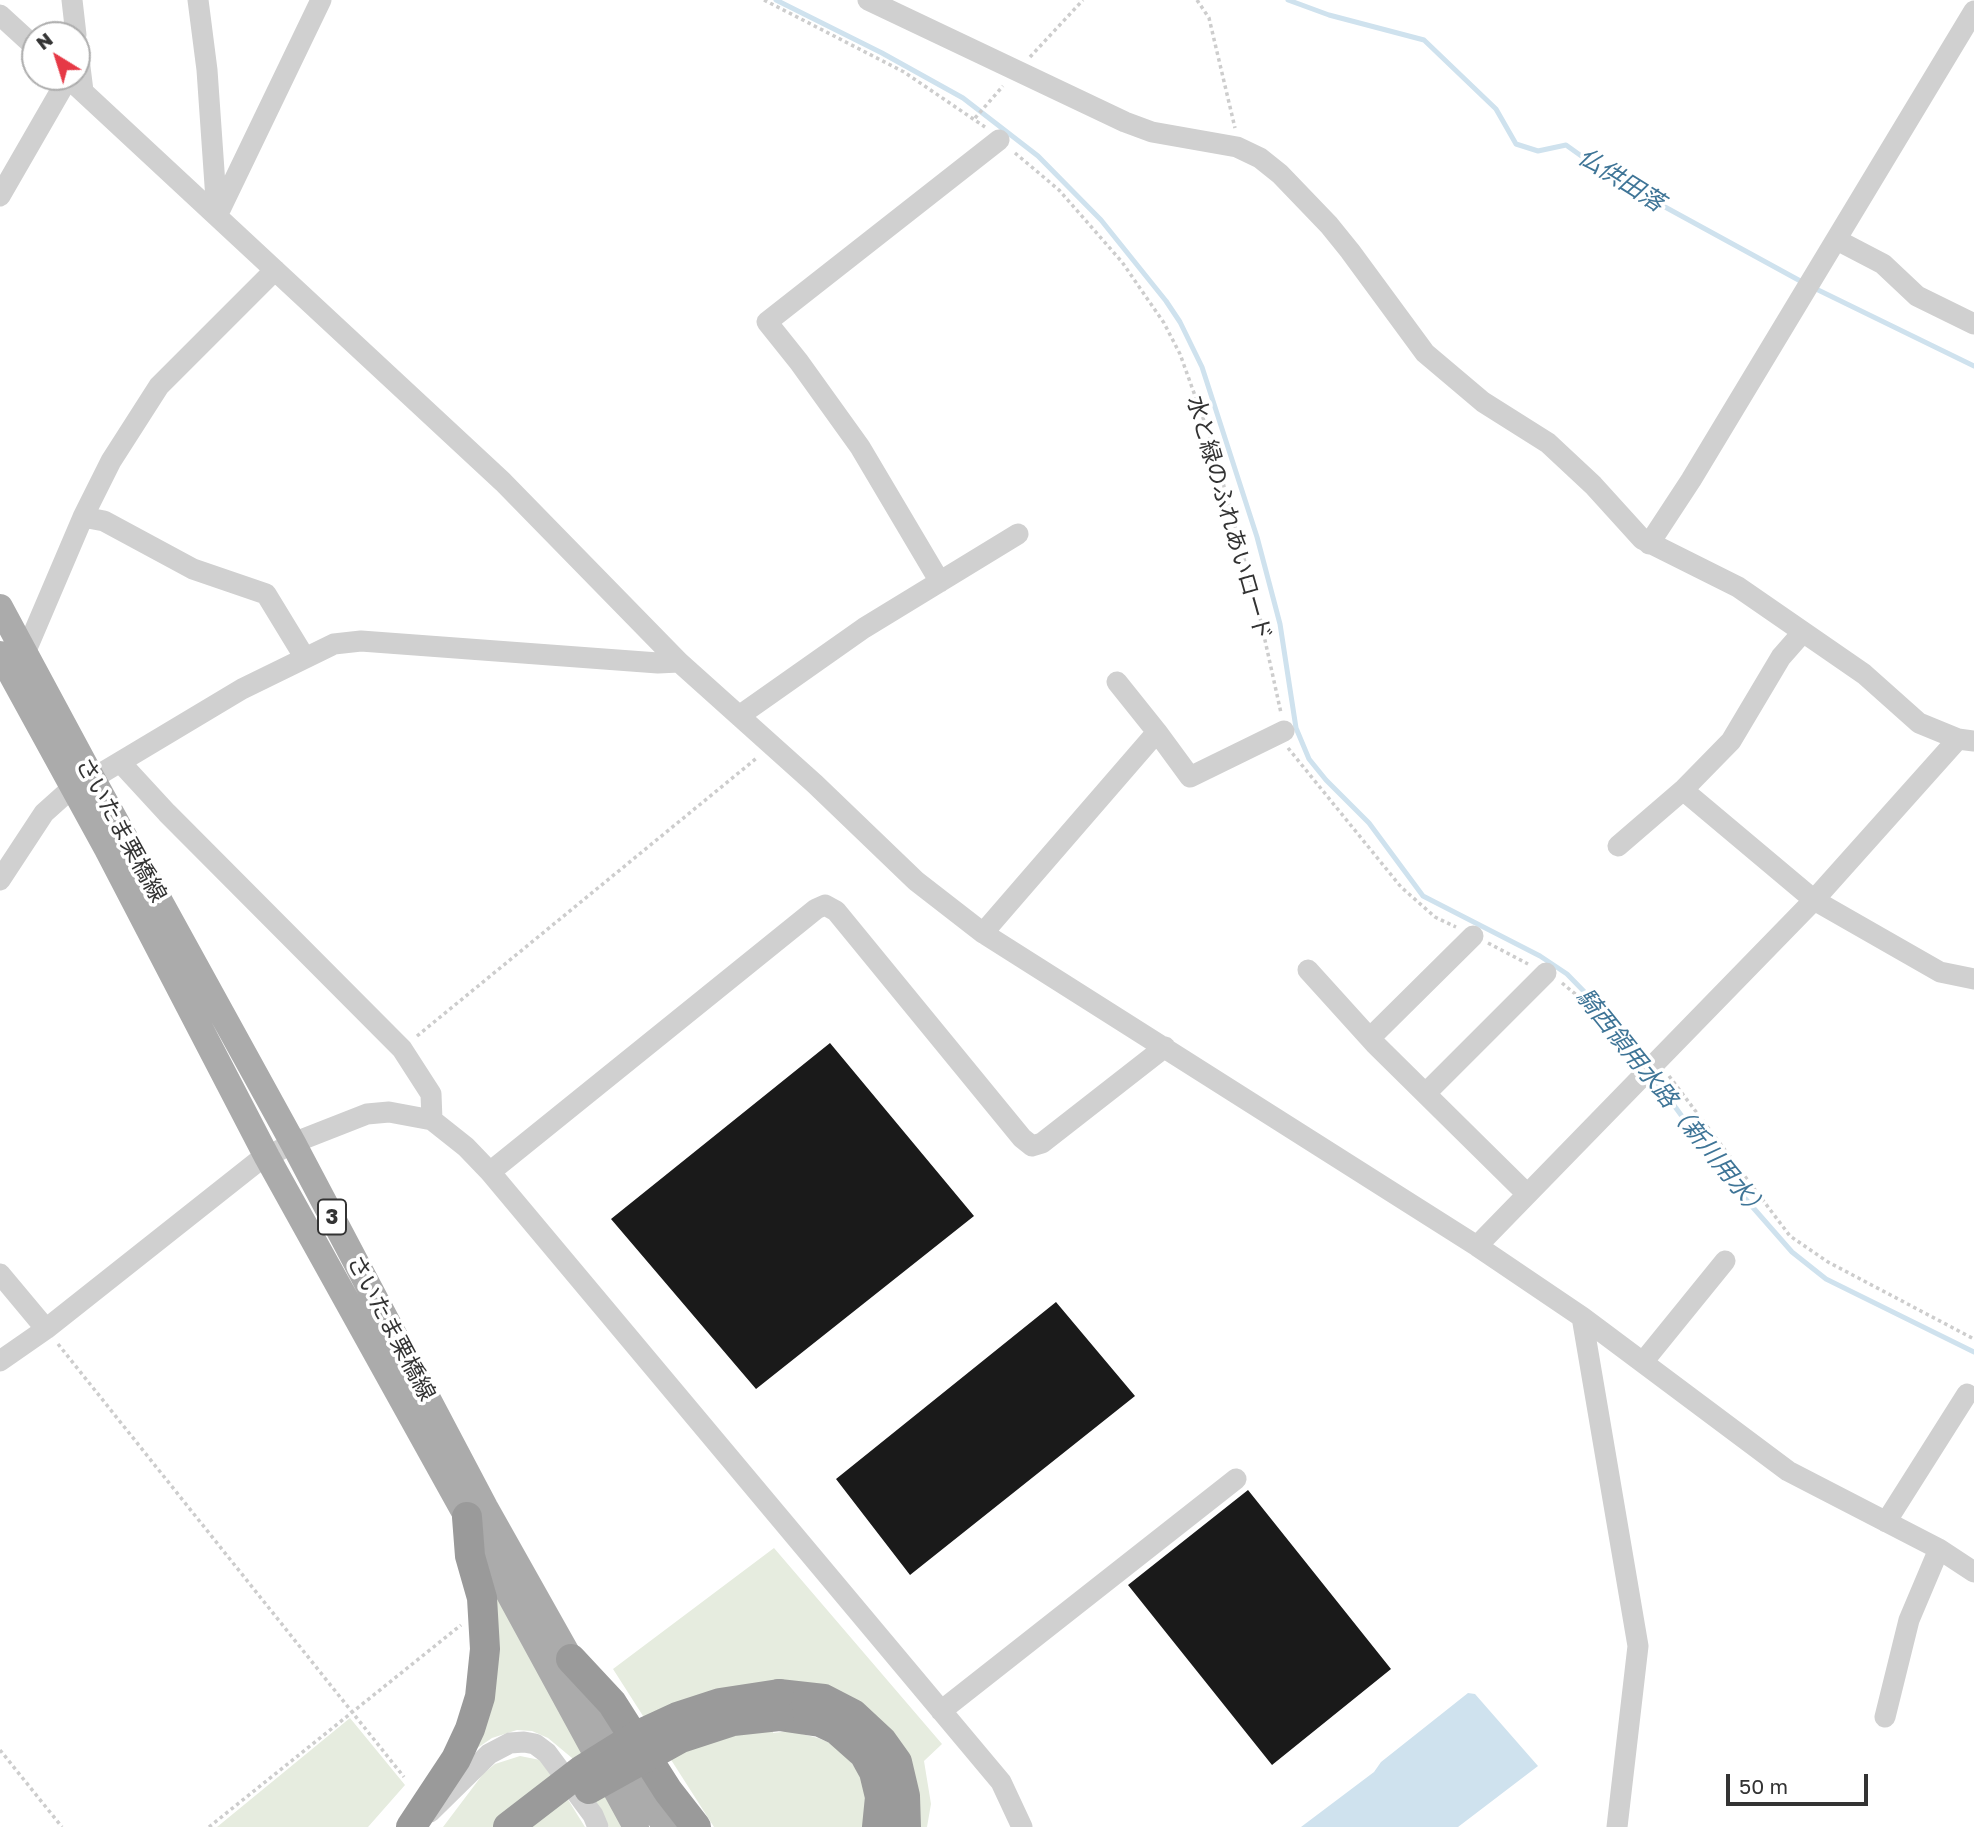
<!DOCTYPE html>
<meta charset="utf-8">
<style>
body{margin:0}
#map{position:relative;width:1974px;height:1827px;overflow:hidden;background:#fff;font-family:"Golos Text",sans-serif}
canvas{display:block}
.north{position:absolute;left:21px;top:21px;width:70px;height:70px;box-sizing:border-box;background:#fff;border:2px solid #adadad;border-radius:50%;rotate:322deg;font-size:19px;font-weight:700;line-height:28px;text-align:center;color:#333}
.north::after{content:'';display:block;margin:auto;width:24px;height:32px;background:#e63946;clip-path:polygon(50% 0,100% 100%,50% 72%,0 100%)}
.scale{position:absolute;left:1726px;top:1774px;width:142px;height:32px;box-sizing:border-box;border:4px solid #333;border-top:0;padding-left:9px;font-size:21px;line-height:24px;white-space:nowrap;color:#333;-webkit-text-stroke:5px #fff;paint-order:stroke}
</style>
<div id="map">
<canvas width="1974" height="1827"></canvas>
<div class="north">N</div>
<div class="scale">50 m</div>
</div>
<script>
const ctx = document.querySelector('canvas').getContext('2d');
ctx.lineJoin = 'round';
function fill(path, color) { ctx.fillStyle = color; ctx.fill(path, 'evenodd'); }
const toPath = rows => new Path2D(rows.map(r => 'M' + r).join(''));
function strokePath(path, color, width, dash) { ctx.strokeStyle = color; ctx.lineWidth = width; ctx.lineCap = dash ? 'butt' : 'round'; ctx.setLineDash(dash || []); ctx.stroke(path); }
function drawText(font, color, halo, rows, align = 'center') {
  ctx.font = font + ' "Golos Text","Noto Sans JP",sans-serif'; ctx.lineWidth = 7; ctx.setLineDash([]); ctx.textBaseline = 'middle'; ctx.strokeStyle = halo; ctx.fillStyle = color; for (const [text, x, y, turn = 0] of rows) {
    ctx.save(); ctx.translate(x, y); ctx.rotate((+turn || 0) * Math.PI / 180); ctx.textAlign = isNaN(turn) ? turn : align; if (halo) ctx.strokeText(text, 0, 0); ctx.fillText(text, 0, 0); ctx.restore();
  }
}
fill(toPath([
 [774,1548,942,1744,924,1761,931,1804,927,1827,915,1827,917,1802,770,1685,773,1733,790,1731,818,1738,835,1745,846,1755,865,1782,867,1827,714,1827,613,1669],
 [494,1591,624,1827,609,1827,572,1758,548,1738,532,1731,517,1730,492,1738,473,1751],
 [350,1718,405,1785,368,1827,217,1827],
 [520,1756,540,1760,549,1769,585,1827,443,1827,483,1774,495,1764]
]), '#e6ecdf');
fill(toPath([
 [1468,1693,1475,1694,1538,1766,1458,1827,1301,1827,1374,1772,1381,1762]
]), '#cfe2ee');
strokePath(toPath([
 [776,0,882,53,963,98,1038,156,1101,220,1166,301,1180,322,1202,367,1257,537,1280,624,1296,728,1309,759,1326,780,1369,823,1423,896,1540,956,1567,974,1606,1014,1645,1066],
 [1288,0,1329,15,1424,40,1496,109,1516,144,1538,151,1566,145,1612,178,1804,283],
 [1812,287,1974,366],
 [1651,1074,1728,1179,1792,1252,1826,1279,1974,1352]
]), '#cfe2ee', 5);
fill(toPath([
 [830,1043,974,1216,756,1389,611,1219],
 [1056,1302,1135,1396,910,1575,836,1479],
 [1248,1490,1391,1669,1272,1765,1128,1585]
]), '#1a1a1a');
strokePath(toPath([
 [764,0,904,72,985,127],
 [1197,0,1209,18,1235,128],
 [1030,57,1083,0],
 [975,118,1003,86],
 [1015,153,1059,190,1122,262,1164,323,1180,354,1212,443,1259,613,1281,713],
 [1288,748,1401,887,1435,917,1456,927],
 [1488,943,1528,964],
 [1562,983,1580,998,1630,1061],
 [417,1036,758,757],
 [1669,1076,1790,1236,1828,1262,1974,1339],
 [58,1344,404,1777],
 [0,1750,62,1827],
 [209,1827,461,1625]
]), '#cdcdcd', 3.5, [3.5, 3.5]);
strokePath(toPath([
 [72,0,76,35],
 [198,0,207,70,217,214],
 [868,0,1125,122,1152,132,1237,147,1260,158,1280,174,1329,225,1350,251,1425,353,1483,402,1548,443,1593,485,1642,539,1738,587,1864,674,1919,723,1958,739,1974,741],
 [0,15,35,47],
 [77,43,83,91],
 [67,77,503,482,679,662,815,784,916,881,983,933,1477,1246,1582,1317,1788,1471,1939,1549,1974,1572],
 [0,196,68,78],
 [217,216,321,0],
 [1837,240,1883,264,1917,296,1974,324],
 [83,517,104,521,193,569,266,594,305,658],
 [1649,544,1691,480,1974,11],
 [940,582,860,447,799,362,767,322,999,140],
 [25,653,83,517,111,461,159,386,275,270],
 [739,716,864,628,1018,534],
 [1157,732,1190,777,1284,731],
 [120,762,167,813,402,1049,431,1094,432,1120],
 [1683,790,1814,900,1940,972,1974,979],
 [1618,846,1683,790,1731,741,1781,657,1803,632],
 [0,880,44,813,73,787,105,771,242,689,334,644,361,641,658,663,679,662],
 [983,933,1157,732,1117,682],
 [1308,970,1375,1044,1527,1194],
 [1370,1038,1473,936],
 [1426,1093,1546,973],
 [490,1172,816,909,825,905,836,911,1022,1138,1032,1146,1042,1143,1165,1047],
 [1477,1246,1814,900,1958,739],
 [0,1274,46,1329],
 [1582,1317,1638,1646,1617,1827],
 [0,1361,46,1329,257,1162,293,1143,367,1114,389,1112,432,1120,466,1147,490,1172,1001,1782,1022,1827],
 [1643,1362,1725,1261],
 [1886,1522,1967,1394],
 [941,1711,1236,1479],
 [1885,1717,1909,1620,1939,1549],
 [430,1812,489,1754,510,1743,524,1742,535,1744,547,1753,593,1815,598,1827]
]), '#d0d0d0', 21);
strokePath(toPath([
 [0,607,92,778,293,1143,485,1507,665,1827],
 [0,654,107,849,267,1157,467,1517,636,1827]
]), '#ababab', 26);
strokePath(toPath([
 [571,1659,612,1703,668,1791,696,1827],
 [779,1694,824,1699,853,1714,882,1741,897,1762,905,1796,906,1827],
 [779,1716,820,1722,837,1730,864,1754,874,1772,880,1797,877,1827],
 [411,1827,456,1759,470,1729,480,1697,485,1649,482,1598,470,1556,467,1517]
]), '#9a9a9a', 30);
strokePath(toPath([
 [589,1789,681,1738,733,1721,779,1716],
 [508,1827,582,1770,638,1735,677,1717,720,1703,779,1694]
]), '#9a9a9a', 30);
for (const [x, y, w] of [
 [332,1217,28]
]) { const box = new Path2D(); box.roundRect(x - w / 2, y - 17.5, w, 35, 5); ctx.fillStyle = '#fff'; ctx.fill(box); strokePath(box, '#333', 2); }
drawText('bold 21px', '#333', null, [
 ["3",332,1217]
]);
drawText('23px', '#333', '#fff', [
 ["水と緑のふれあいロード",1229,518,74],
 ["さいたま栗橋線",121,830,61],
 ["さいたま栗橋線",391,1328,62]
]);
drawText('italic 24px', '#3f7597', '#fff', [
 ["仏供田落",1621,180,32],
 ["騎西領用水路（新川用水）",1672,1104,51]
]);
</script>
